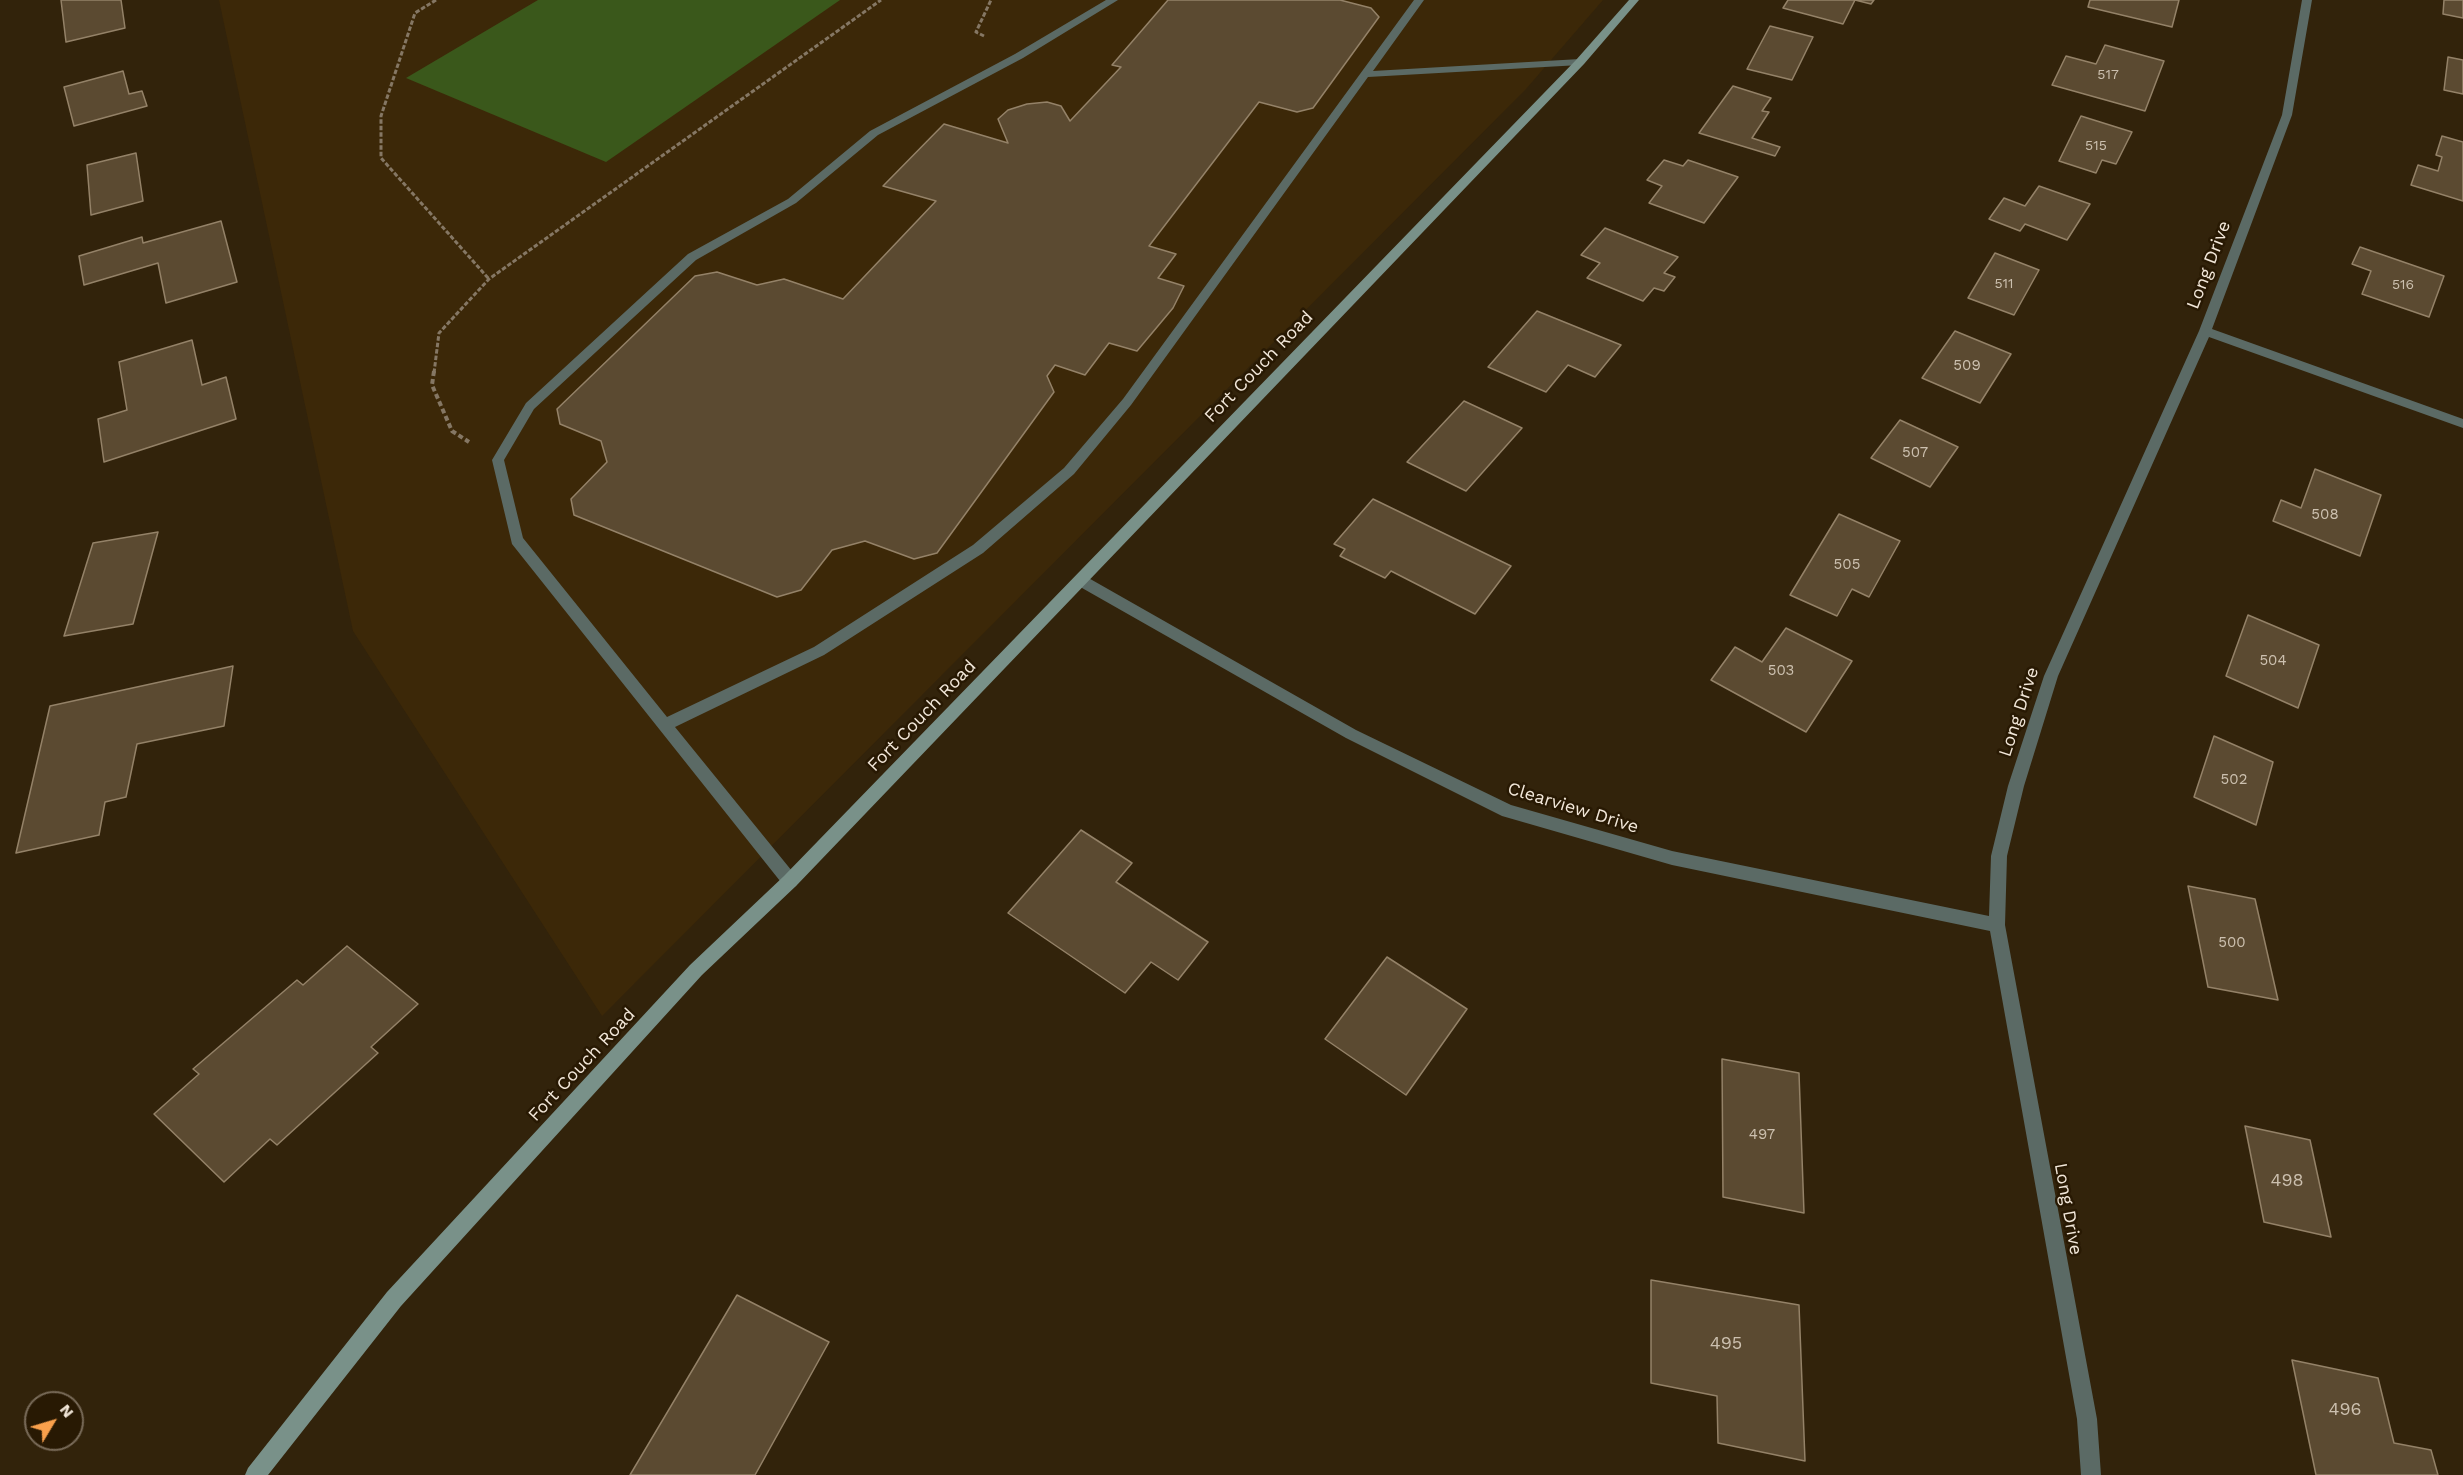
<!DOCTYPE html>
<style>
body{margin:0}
#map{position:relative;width:2463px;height:1475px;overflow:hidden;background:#32230b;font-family:"Work Sans",sans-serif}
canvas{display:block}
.north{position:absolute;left:24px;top:1391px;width:60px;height:60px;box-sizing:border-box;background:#281903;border:2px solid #796b59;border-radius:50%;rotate:52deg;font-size:16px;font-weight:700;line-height:24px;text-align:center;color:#f2e7d9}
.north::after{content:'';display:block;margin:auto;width:21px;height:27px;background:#f9a04c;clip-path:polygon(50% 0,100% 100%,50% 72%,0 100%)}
</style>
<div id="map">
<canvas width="2463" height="1475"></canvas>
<div class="north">N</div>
</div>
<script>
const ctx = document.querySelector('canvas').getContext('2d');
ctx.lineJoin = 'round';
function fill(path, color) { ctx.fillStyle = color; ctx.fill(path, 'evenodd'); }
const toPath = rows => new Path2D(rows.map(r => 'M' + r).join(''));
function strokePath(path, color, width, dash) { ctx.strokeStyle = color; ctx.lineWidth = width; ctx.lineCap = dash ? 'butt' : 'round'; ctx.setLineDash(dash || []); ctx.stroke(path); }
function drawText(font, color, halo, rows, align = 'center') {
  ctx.font = font + ' "Work Sans",sans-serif'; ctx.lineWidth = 5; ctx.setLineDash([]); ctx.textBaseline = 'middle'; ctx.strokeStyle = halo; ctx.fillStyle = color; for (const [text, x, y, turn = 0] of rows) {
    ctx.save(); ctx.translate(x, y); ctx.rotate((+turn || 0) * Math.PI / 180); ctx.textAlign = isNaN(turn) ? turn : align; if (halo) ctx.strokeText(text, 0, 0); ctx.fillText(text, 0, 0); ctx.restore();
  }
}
fill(toPath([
 [219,0,1603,0,1526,89,602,1016,353,631]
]), '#3c2808');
fill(toPath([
 [538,0,840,0,606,162,406,78]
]), '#3a581b');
const building = toPath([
 [61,0,121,0,125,28,66,42,61,0],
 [1168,0,1340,0,1371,8,1379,17,1313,108,1297,112,1259,102,1149,246,1176,254,1158,278,1184,286,1173,308,1137,351,1109,343,1085,375,1055,365,1047,376,1054,392,937,553,914,559,865,541,832,550,801,590,777,597,574,515,571,499,607,462,601,441,560,424,557,409,695,276,717,272,757,285,784,279,843,299,936,201,883,186,944,124,1008,143,998,119,1008,110,1027,104,1047,102,1061,106,1070,121,1121,67,1112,65,1168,0],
 [1788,0,1874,0,1871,4,1855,0,1843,24,1783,8,1788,0],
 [2090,0,2179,0,2172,27,2088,7,2090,0],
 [2444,0,2463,0,2463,18,2443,14,2444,0],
 [1770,26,1813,37,1792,80,1747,69,1770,26],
 [2105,45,2164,61,2145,111,2052,85,2066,56,2096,64,2105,45],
 [2448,57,2463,60,2463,94,2444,90,2448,57],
 [123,71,129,94,142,91,147,106,74,126,64,87,123,71],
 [1733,86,1771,98,1762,111,1769,112,1752,138,1780,147,1775,156,1699,133,1733,86],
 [2081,116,2132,132,2116,164,2102,160,2096,173,2059,161,2081,116],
 [2442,136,2463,142,2463,201,2411,185,2418,165,2438,171,2442,157,2436,155,2442,136],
 [136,153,143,201,91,215,87,165,136,153],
 [1664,160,1683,166,1688,160,1738,177,1704,223,1649,203,1662,186,1647,180,1664,160],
 [2039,186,2090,204,2067,240,2025,224,2020,231,1989,219,2004,198,2025,206,2039,186],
 [221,221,237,282,166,303,158,263,84,285,79,256,142,237,143,243,221,221],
 [1605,228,1678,257,1664,273,1675,277,1664,291,1654,288,1643,301,1587,278,1600,263,1581,255,1605,228],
 [2360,247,2444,276,2429,317,2362,294,2371,271,2352,264,2360,247],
 [1995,253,2039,270,2014,315,1968,298,1995,253],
 [1537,311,1621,345,1595,377,1568,365,1546,392,1488,367,1537,311],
 [1955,331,2011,354,1980,403,1922,378,1955,331],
 [192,340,202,385,226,377,236,419,104,462,98,419,127,410,119,362,192,340],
 [1464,401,1522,428,1466,491,1407,462,1464,401],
 [1900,420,1958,447,1930,487,1871,458,1900,420],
 [2315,469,2381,495,2360,556,2273,521,2281,500,2301,508,2315,469],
 [1373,499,1511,566,1475,614,1391,571,1385,578,1340,556,1345,549,1334,544,1373,499],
 [1839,514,1900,541,1869,597,1852,589,1837,616,1790,595,1839,514],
 [158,532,133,624,64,636,93,543,158,532],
 [2248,615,2319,645,2298,708,2226,676,2248,615],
 [1786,628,1852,661,1806,732,1711,680,1735,647,1762,662,1786,628],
 [233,666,224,726,137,744,126,797,105,802,99,835,16,853,50,706,233,666],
 [2214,736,2273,762,2256,825,2194,797,2214,736],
 [1081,830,1132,863,1116,882,1208,942,1178,980,1151,962,1125,993,1008,913,1081,830],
 [2188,886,2255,899,2278,1000,2208,987,2188,886],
 [347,946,418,1004,371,1047,378,1053,277,1145,270,1139,224,1182,154,1114,199,1074,193,1069,297,980,303,985,347,946],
 [1387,957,1467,1009,1406,1095,1325,1039,1387,957],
 [1722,1059,1799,1073,1804,1213,1723,1197,1722,1059],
 [2245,1126,2310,1140,2331,1237,2264,1222,2245,1126],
 [1651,1280,1799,1305,1805,1461,1718,1443,1717,1396,1651,1383,1651,1280],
 [737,1295,829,1342,755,1475,630,1475,737,1295],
 [2292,1360,2378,1378,2394,1443,2431,1450,2438,1475,2316,1475,2292,1360]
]);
fill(building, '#5b4a31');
strokePath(building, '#948268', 1.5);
strokePath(toPath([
 [436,0,415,13,381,116,381,158,489,279],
 [984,36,976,32,991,0],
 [434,373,439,333,489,279,881,0]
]), '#857764', 3, [4.5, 2]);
strokePath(toPath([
 [434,371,432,385,452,431,469,442]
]), '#857764', 4, [5, 3]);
fill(toPath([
 [1106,0,1118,0,1023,58,878,135,796,203,696,260,534,409,504,460,523,538,667,717,814,647,973,545,1064,468,1123,399,1414,0,1424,0,1373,71,1580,59,1585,62,1580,65,1368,77,1131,405,1074,474,983,553,824,655,675,727,796,876,798,881,796,886,790,888,784,886,512,544,492,460,526,403,688,254,788,199,870,131,1015,54,1106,0]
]), '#5b6a65');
fill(toPath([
 [2302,0,2312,0,2292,115,2212,329,2463,419,2463,428,2209,337,2058,676,2024,786,2007,856,2005,925,2097,1419,2101,1475,2081,1475,2077,1419,1990,931,1672,865,1502,816,1346,738,1075,584,1073,580,1080,575,1085,576,1356,730,1511,805,1672,851,1989,916,1991,856,2008,786,2044,676,2199,331,2282,115,2302,0]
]), '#5b6a65');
fill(toPath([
 [1629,0,1639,0,1584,64,796,886,702,975,401,1306,268,1475,245,1475,248,1468,387,1292,690,965,784,876,1576,60,1629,0]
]), '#799189');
drawText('14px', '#ccc0af', null, [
 ["517",2108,75],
 ["515",2096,146],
 ["511",2004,284],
 ["516",2403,285]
]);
drawText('15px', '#ccc0af', null, [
 ["509",1967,366],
 ["507",1915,453],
 ["508",2325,515],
 ["505",1847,565],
 ["504",2273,661],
 ["503",1781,671],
 ["502",2234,780],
 ["500",2232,943],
 ["497",1762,1135]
]);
drawText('18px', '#f2e7d9', '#281903', [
 ["Long Drive",2209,265,-69],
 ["Fort Couch Road",1259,367,-46],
 ["Long Drive",2019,712,-72],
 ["Fort Couch Road",922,716,-46],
 ["Clearview Drive",1573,808,17],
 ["Fort Couch Road",582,1065,-47],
 ["Long Drive",2068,1209,80]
]);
drawText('18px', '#ccc0af', null, [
 ["498",2287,1181],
 ["495",1726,1344],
 ["496",2345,1410]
]);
</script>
